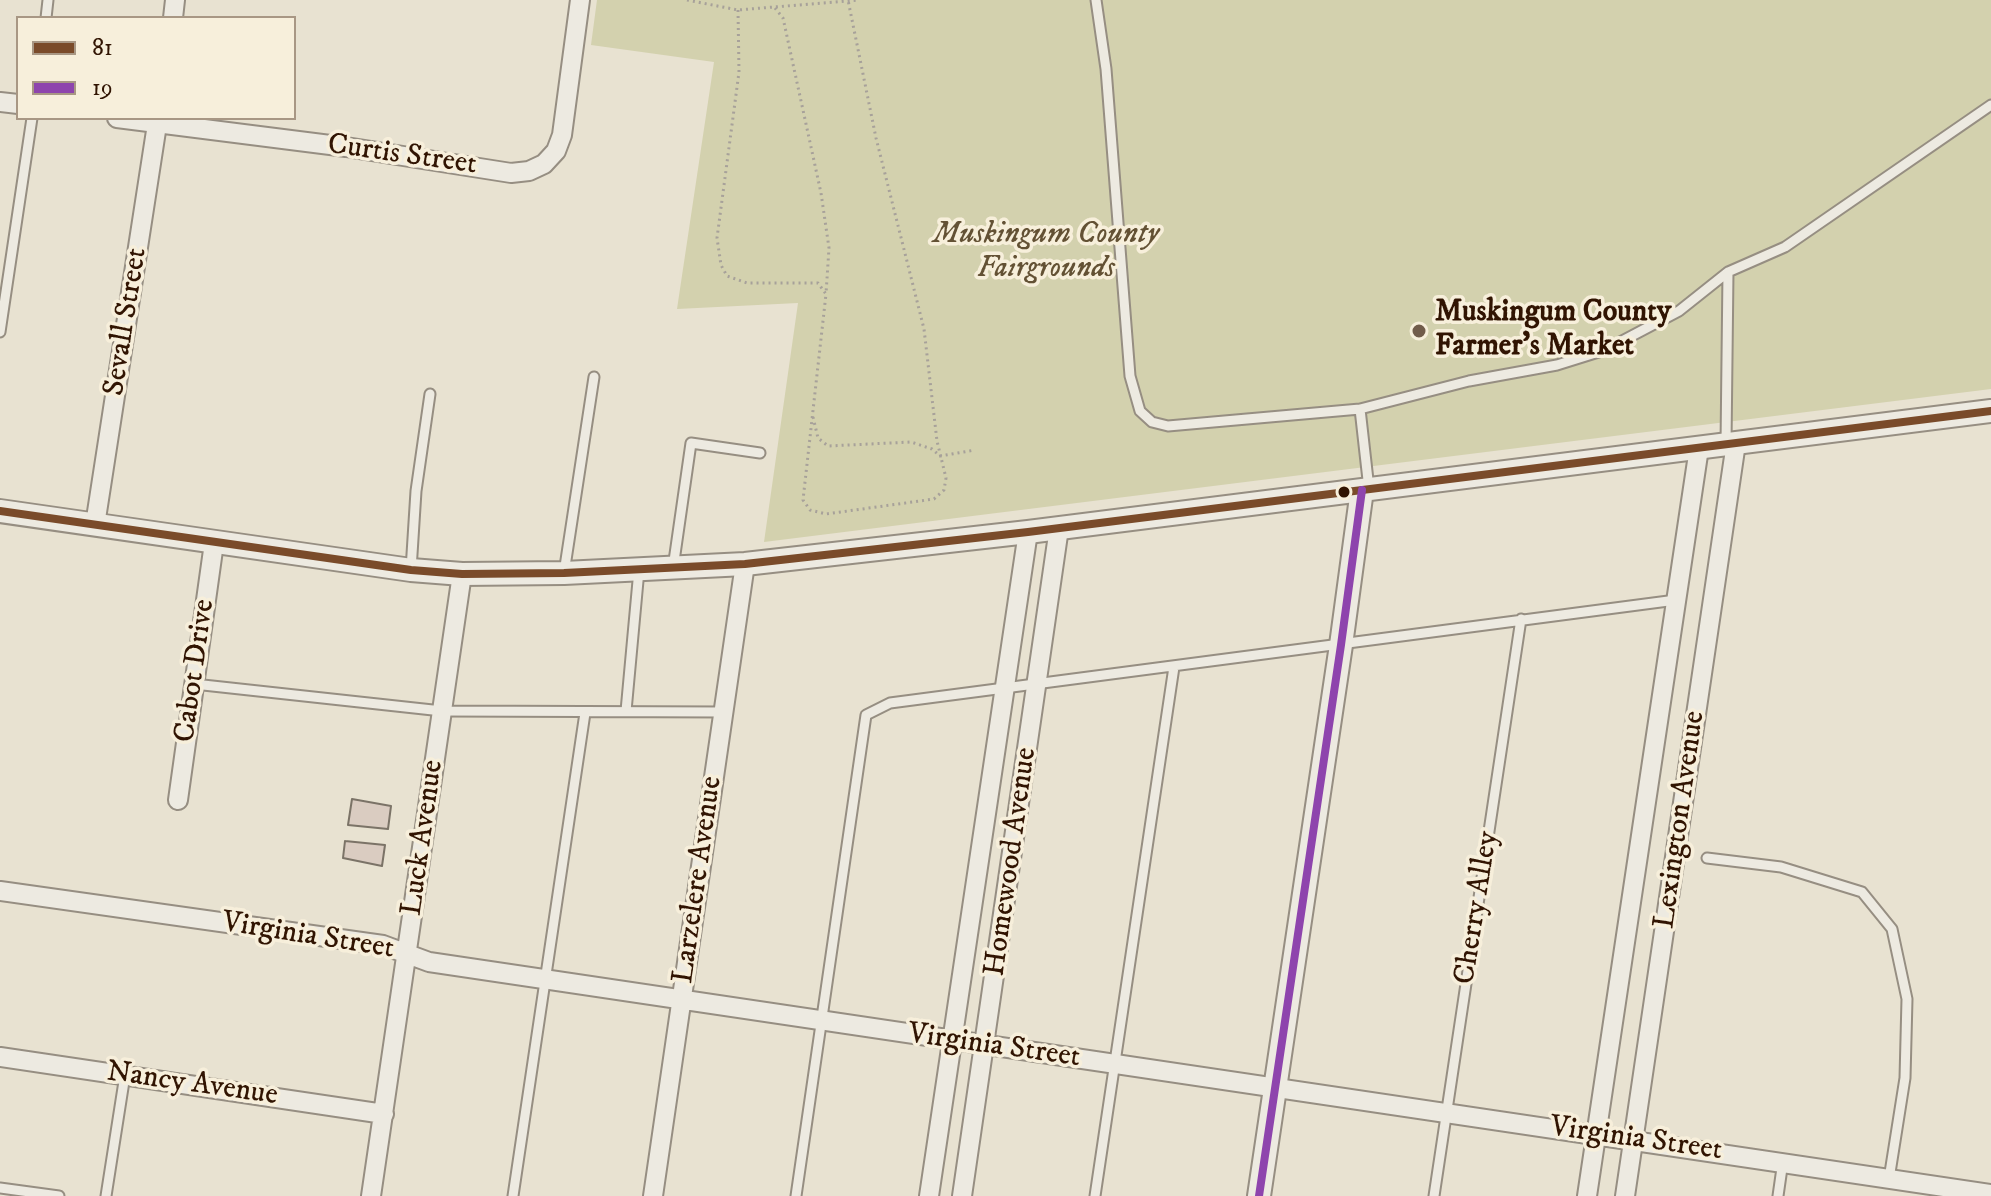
<!DOCTYPE html>
<style>
body{margin:0}
#map{position:relative;width:1991px;height:1196px;overflow:hidden;background:#e8e2d1;font-family:"IM FELL DW Pica",serif}
canvas{display:block}
.legend{position:absolute;left:16px;top:16px;width:280px;height:104px;box-sizing:border-box;background:#f7efdb;border:2px solid #a89784;margin:0;padding:10px 14px;list-style:none;font-size:24px;color:#311402}
.legend li{display:flex;align-items:center;gap:16px;height:40px}
.legend b{width:40px;border:2px solid #a89784}
</style>
<div id="map">
<canvas width="1991" height="1196"></canvas>
<ul class="legend">
<li><b style="height:10px;background:#7a4b2a"></b>81</li>
<li><b style="height:10px;background:#8e44ad"></b>19</li>
</ul>
</div>
<script>
const ctx = document.querySelector('canvas').getContext('2d');
ctx.lineJoin = 'round';
function fill(path, color) { ctx.fillStyle = color; ctx.fill(path, 'evenodd'); }
const toPath = rows => new Path2D(rows.map(r => 'M' + r).join(''));
function strokePath(path, color, width, dash) { ctx.strokeStyle = color; ctx.lineWidth = width; ctx.lineCap = dash ? 'butt' : 'round'; ctx.setLineDash(dash || []); ctx.stroke(path); }
function drawText(font, color, halo, rows, align = 'center') {
  ctx.font = font + ' "IM FELL DW Pica",serif'; ctx.lineWidth = 7; ctx.setLineDash([]); ctx.textBaseline = 'middle'; ctx.strokeStyle = halo; ctx.fillStyle = color; for (const [text, x, y, turn = 0] of rows) {
    ctx.save(); ctx.translate(x, y); ctx.rotate((+turn || 0) * Math.PI / 180); ctx.textAlign = isNaN(turn) ? turn : align; if (halo) ctx.strokeText(text, 0, 0); ctx.fillText(text, 0, 0); ctx.restore();
  }
}
fill(toPath([
 [597,0,1991,0,1991,389,764,542,798,303,677,309,714,62,591,45]
]), '#d3d1ae');
const building = toPath([
 [352,799,391,806,388,829,348,825,352,799],
 [345,841,385,845,382,866,343,858,345,841]
]);
fill(building, '#daccc1');
strokePath(building, '#7b7367', 2);
const service = toPath([
 [1096,0,1106,69,1130,376,1140,411,1152,422,1168,426,1360,409,1469,381,1557,365,1605,350,1679,311,1728,272,1785,247,1991,105],
 [46,18,48,0],
 [0,332,32,118],
 [1360,409,1369,489],
 [1726,444,1728,272],
 [673,568,691,443,760,453],
 [411,570,416,491,430,394],
 [564,573,594,377],
 [194,684,442,711,724,712],
 [626,711,639,570],
 [1707,858,1781,867,1862,892,1892,929,1907,999,1905,1078,1889,1179],
 [0,1188,59,1196],
 [106,1196,125,1075],
 [513,1196,585,713],
 [796,1196,866,715,890,703,1676,600],
 [1095,1196,1174,667],
 [1434,1196,1521,619],
 [1778,1196,1783,1161]
]);
const minor = toPath([
 [173,18,175,0],
 [0,102,18,104],
 [117,118,346,147,511,173,529,171,544,164,556,151,562,135,580,0],
 [95,525,158,118],
 [178,800,214,543],
 [0,891,383,945,429,962,1991,1194],
 [0,1057,384,1114],
 [371,1196,462,574],
 [653,1196,745,564],
 [929,1196,1028,532],
 [962,1196,1059,528],
 [1587,1196,1699,448],
 [1625,1196,1736,443]
]);
const tertiary = toPath([
 [0,511,411,570,462,574,564,573,745,564,1028,532,1991,411],
 [1259,1196,1341,645,1362,490]
]);
strokePath(service, '#968e82', 13);
strokePath(minor, '#968e82', 22);
strokePath(tertiary, '#968e82', 26);
strokePath(toPath([
 [687,0,738,10,859,0],
 [775,8,783,18,821,193,829,248,826,294],
 [738,10,739,72,717,238,721,265,727,276,747,283,818,283,826,294,803,500,810,510,826,514,934,499,944,490,946,478,937,441,924,329,876,138,848,0],
 [813,417,818,438,828,446,911,442,932,449,940,456,975,450]
]), '#a7a19a', 3, [2, 4]);
strokePath(service, '#edeae1', 9);
strokePath(minor, '#edeae1', 18);
strokePath(tertiary, '#edeae1', 22);
strokePath(toPath([
 [0,511,411,570,462,574,564,573,745,564,1028,532,1991,411]
]), '#7a4b2a', 8);
strokePath(toPath([
 [1259,1196,1341,645,1362,490]
]), '#8e44ad', 8);
for (const [x, y, r, color] of [
 [1419,331,8,"#715c4a"],
 [1344,492,7,"#311402"]
]) { const dot = new Path2D(); dot.arc(x, y, r, 0, 2 * Math.PI); ctx.fillStyle = color; ctx.fill(dot); strokePath(dot, '#f7efdb', 3); }
drawText('30px', '#311402', '#f7efdb', [
 ["Curtis Street",402,156,8],
 ["Sevall Street",127,322,-81],
 ["Cabot Drive",196,671,-82],
 ["Lexington Avenue",1681,820,-82],
 ["Luck Avenue",424,838,-82],
 ["Homewood Avenue",1012,862,-82],
 ["Larzelere Avenue",699,880,-82],
 ["Cherry Alley",1478,908,-81],
 ["Virginia Street",308,937,9],
 ["Virginia Street",994,1047,8],
 ["Nancy Avenue",192,1085,8],
 ["Virginia Street",1636,1140,8]
]);
drawText('italic 30px', '#635134', '#f7efdb', [
 ["Muskingum County",1046,236],
 ["Fairgrounds",1046,270]
]);
drawText('bold 30px', '#311402', '#f7efdb', [
 ["Muskingum County",1435,314],
 ["Farmer's Market",1435,348]
], 'left');
</script>
